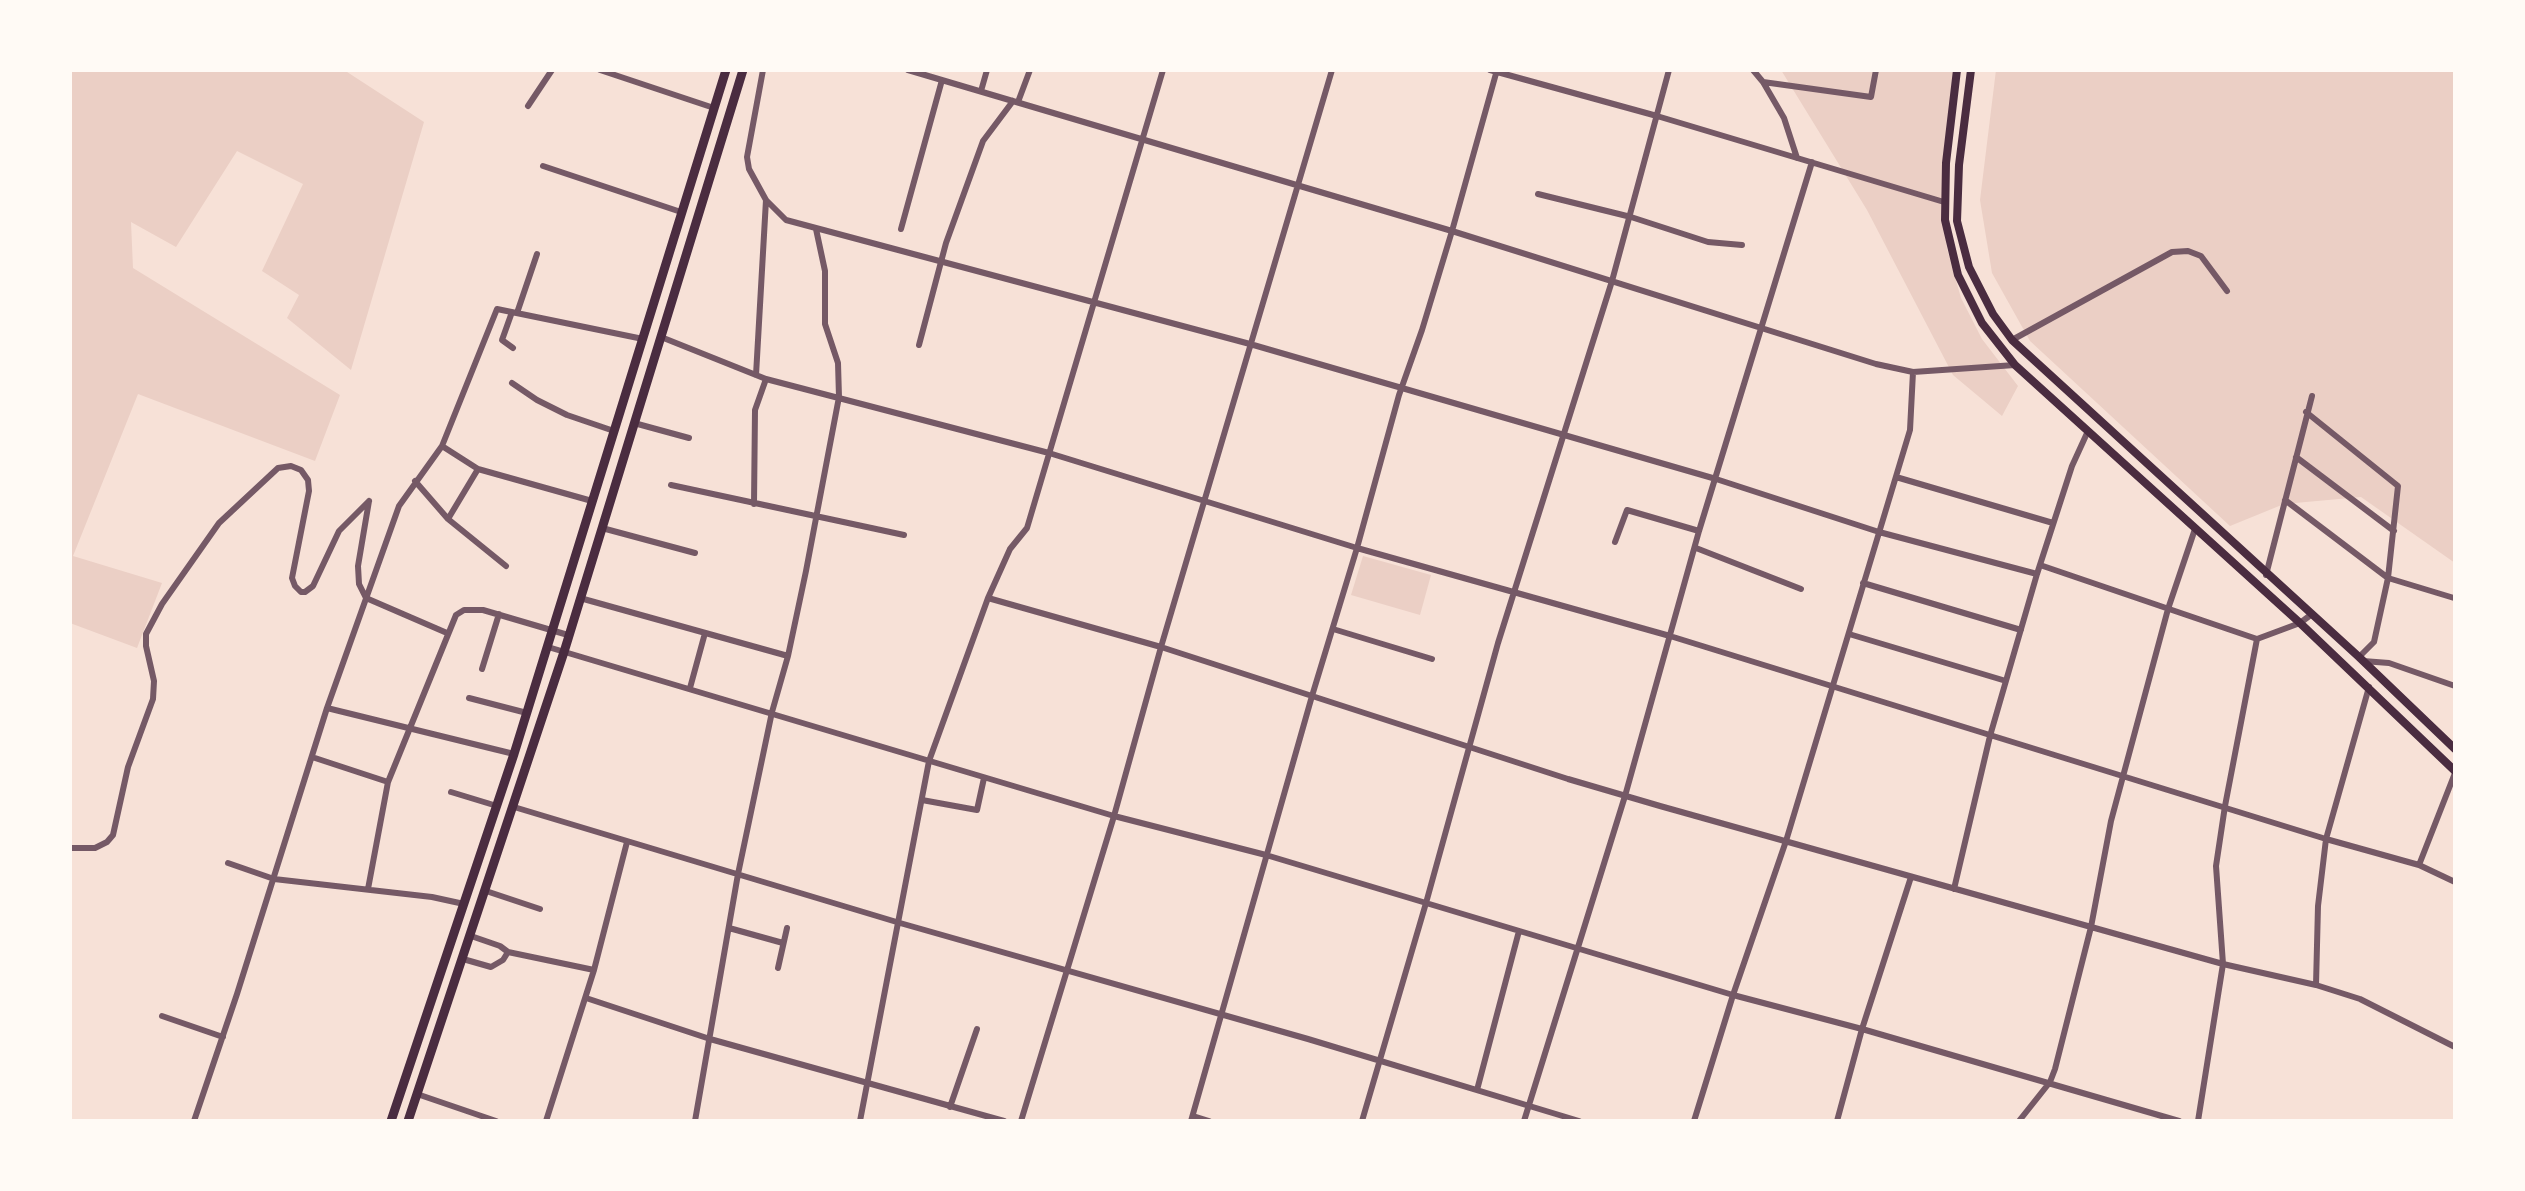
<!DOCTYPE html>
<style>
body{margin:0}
#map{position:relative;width:2525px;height:1191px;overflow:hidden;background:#f7e1d7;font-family:Roboto,sans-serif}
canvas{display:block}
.frame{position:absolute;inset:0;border:72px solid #fffaf5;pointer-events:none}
</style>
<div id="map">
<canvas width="2525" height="1191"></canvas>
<div class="frame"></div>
</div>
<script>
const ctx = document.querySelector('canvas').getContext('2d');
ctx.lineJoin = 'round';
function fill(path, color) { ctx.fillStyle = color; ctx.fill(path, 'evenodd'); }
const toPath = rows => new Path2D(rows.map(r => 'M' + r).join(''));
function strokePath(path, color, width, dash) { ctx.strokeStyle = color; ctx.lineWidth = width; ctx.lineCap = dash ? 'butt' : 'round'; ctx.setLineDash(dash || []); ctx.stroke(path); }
fill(toPath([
 [70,70,344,70,424,122,351,370,287,318,299,295,262,271,303,184,237,151,176,247,131,222,133,268,340,395,315,461,138,394,73,556,162,583,137,648,70,623],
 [1781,70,1954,70,1942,196,1947,249,1961,298,1982,339,2018,386,2002,416,1953,375,1867,210],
 [1996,70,2455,70,2455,563,2361,497,2284,504,2230,526,2030,341,1992,273,1980,200],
 [1363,556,1431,575,1420,615,1351,595]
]), '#ebcfc5');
strokePath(toPath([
 [600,70,714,108],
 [763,70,747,157,749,169,766,200,786,220,1250,344,1716,479,1879,532,2037,574],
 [908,70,1452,231,1876,364,1913,372,2015,365],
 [1490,70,1657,116,1944,202],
 [1753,70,1763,82,1784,118,1797,158],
 [1763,82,1871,97,1876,70],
 [981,91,987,70],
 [1018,102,1030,70],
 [528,106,552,70],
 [543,166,681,212],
 [1538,194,1631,217,1708,242,1742,245],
 [901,229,942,80],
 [512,312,502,340,513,348],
 [517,313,537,254],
 [661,337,766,379,1049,453,1357,548,1670,636,2326,839,2419,865,2455,882],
 [2012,340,2172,252,2188,251,2201,256,2227,291],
 [919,345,946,243,983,141,1013,101],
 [756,375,766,200],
 [512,383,537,400,567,415,614,431],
 [2306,412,2398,486,2388,578,2374,642,2359,657],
 [634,423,689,438],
 [442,446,478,469,592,501],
 [2296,457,2394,531],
 [1896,477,2053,523],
 [415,481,448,519,506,566],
 [671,485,904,535],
 [2285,500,2388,578,2454,598],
 [369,501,358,566,359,584,366,598,447,633],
 [754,504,755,410,766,379],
 [448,519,478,469],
 [602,528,695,553],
 [1615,542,1627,510,1699,531],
 [1696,548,1801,589],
 [2040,565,2257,639,2300,623,2312,614],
 [2266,575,2312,396],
 [1863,583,2021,630],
 [580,598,788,656],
 [988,598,1161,647,1568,779,1660,806,2223,964,2316,985,2360,999,2455,1047],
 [1333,629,1432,659],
 [1849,634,2006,681],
 [548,647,1114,816,1266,855,1733,995,1862,1029,2179,1121],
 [2363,661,2389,663,2455,686],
 [482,669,499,614],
 [690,688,705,633],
 [469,698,527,713],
 [327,708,514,754],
 [312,757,388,782],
 [451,792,497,806],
 [922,800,977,810,984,778],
 [514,807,900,923,1308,1039,1579,1121],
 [70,848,95,848,107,842,113,835,128,767,153,699,154,681,146,646,146,634,162,604,219,523,278,468,291,466,301,470,308,480,309,491,292,578,295,586,301,592,305,592,313,586,339,531,369,501],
 [228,863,274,879,432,897,464,904],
 [2419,865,2455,773],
 [368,889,388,782,456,615,464,610,483,610,568,635],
 [1954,889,1990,736,2037,574,2072,466,2088,431],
 [486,891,540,909],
 [729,928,783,943],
 [471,936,500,946,508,952,594,970],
 [463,959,491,967,503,960,508,952],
 [778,968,787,928],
 [2316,985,2318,906,2326,839,2369,687],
 [586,998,710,1039,1004,1121],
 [162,1016,223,1037],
 [1477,1090,1519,931],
 [417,1094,496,1121],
 [950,1107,977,1029],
 [1193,1116,1209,1121],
 [194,1121,237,994,327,708,399,506,442,446,497,309,643,339],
 [546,1121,594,970,627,842],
 [695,1121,738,874,772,712,788,656,806,571,839,397,838,363,825,324,825,271,816,229],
 [860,1121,929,761,988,598,1010,549,1027,528,1163,70],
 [1021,1121,1114,816,1161,647,1332,70],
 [1191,1121,1312,696,1357,548,1399,395,1422,330,1452,231,1497,70],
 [1362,1121,1426,903,1498,643,1612,281,1669,70],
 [1524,1121,1625,796,1699,531,1812,162],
 [1694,1121,1733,995,1786,841,1910,430,1913,372],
 [1837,1121,1862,1029,1911,877],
 [2019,1121,2050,1082,2055,1069,2091,927,2111,821,2168,609,2195,529],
 [2198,1121,2223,964,2216,866,2225,806,2257,639]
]), '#755966', 6);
strokePath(toPath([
 [1957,70,1946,163,1945,220,1958,275,1982,323,2015,365,2300,623,2455,771],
 [1971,70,1959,165,1957,221,1969,267,1993,314,2012,340,2359,657,2455,749]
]), '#4a2c40', 8);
strokePath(toPath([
 [391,1121,514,754,726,70],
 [408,1121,564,652,743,70]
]), '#4a2c40', 9);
</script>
